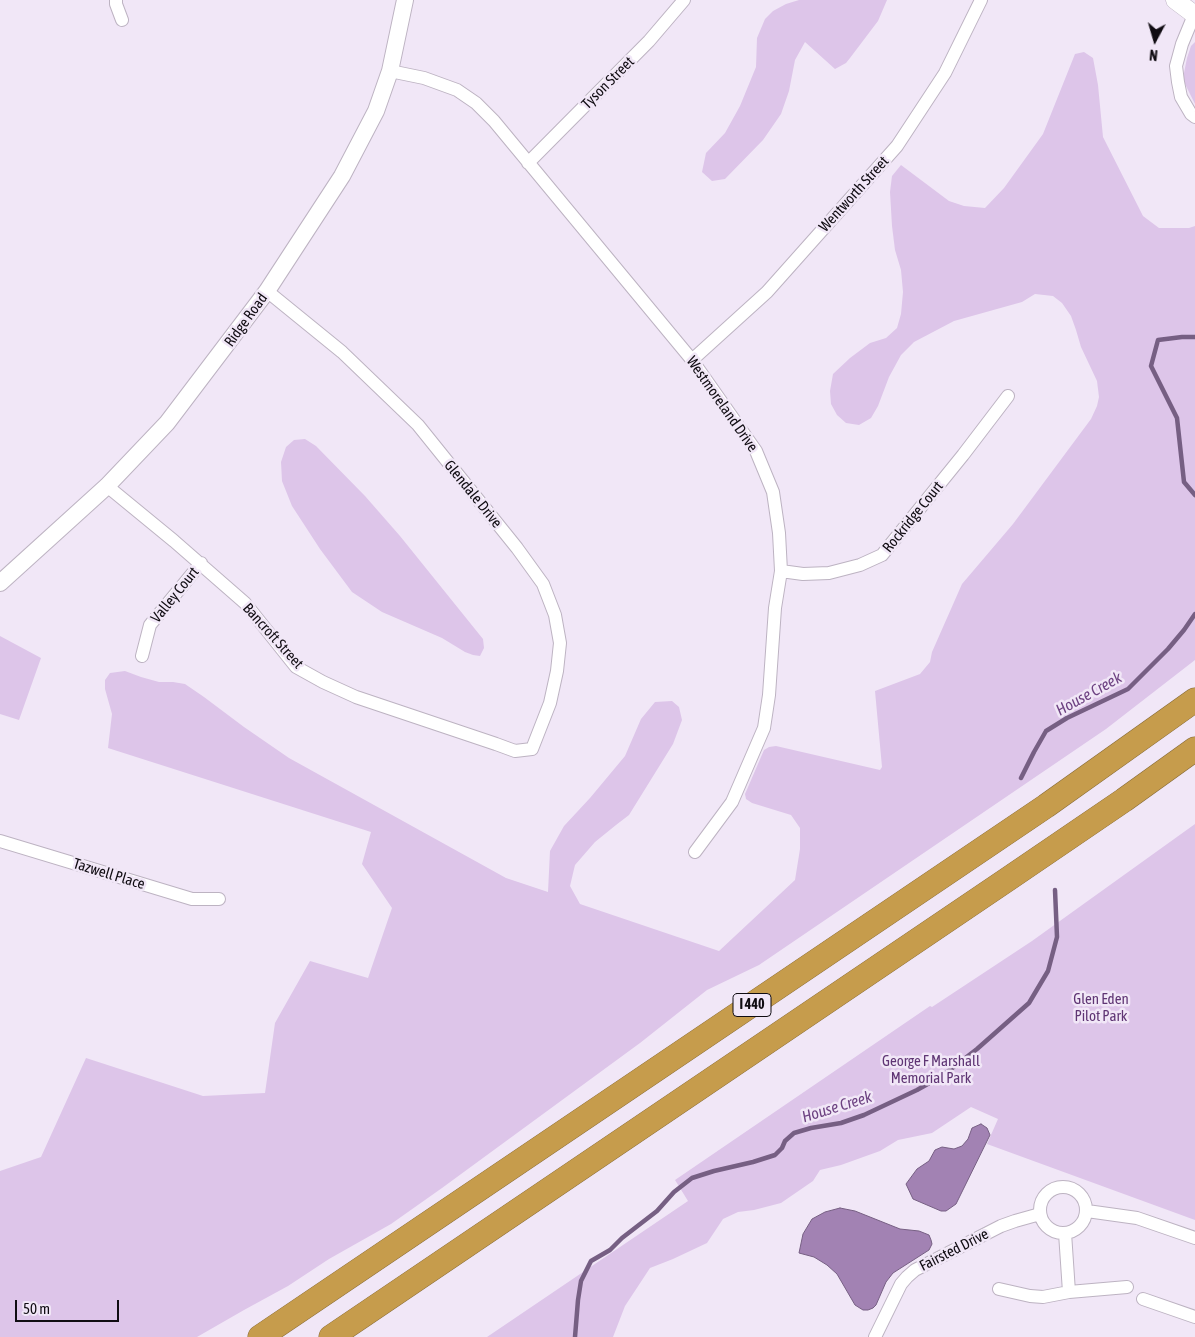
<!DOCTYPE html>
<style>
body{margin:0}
#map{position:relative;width:1195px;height:1337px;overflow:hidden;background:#f1e7f7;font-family:"Asap Condensed",sans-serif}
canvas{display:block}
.north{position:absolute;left:1130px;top:15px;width:50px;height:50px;-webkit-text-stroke:4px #f1e7f7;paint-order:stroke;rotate:186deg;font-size:14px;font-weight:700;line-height:20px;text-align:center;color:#100c12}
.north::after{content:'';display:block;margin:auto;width:18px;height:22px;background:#100c12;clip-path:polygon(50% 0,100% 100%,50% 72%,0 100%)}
.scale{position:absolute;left:15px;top:1300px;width:104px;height:22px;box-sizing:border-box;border:2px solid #100c12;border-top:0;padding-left:6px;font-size:15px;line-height:18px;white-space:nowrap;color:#100c12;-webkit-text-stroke:4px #f1e7f7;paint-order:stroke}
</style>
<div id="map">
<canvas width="1195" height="1337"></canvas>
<div class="north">N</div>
<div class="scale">50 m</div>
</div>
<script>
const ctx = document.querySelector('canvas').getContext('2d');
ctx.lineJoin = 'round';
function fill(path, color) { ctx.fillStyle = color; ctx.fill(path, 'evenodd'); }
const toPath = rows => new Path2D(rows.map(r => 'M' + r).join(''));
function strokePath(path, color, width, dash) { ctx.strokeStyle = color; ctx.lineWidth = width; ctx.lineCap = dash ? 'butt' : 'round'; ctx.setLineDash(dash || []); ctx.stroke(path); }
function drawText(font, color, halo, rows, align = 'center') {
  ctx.font = font + ' "Asap Condensed",sans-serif'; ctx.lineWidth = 5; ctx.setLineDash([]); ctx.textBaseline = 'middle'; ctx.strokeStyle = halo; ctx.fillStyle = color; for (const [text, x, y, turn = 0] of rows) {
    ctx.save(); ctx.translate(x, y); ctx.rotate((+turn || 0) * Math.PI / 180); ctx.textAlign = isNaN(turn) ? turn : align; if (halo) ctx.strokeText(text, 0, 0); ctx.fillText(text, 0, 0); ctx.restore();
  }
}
fill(toPath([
 [799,0,887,0,878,21,850,58,846,63,835,69,805,42,795,60,789,91,781,114,763,140,725,179,712,181,702,172,706,153,725,133,740,106,756,67,757,38,765,19,773,11,786,4],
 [1195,42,1195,104,1184,82,1184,73,1187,58,1191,46],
 [1084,52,1093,58,1098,85,1103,137,1143,216,1159,228,1189,228,1195,226,1195,660,1106,729,759,965,707,990,640,1043,442,1188,391,1224,329,1259,288,1286,244,1310,197,1337,0,1337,0,1171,41,1157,86,1058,203,1096,265,1093,275,1023,310,961,368,978,392,908,362,864,371,832,108,748,112,714,105,689,105,680,110,673,125,671,141,677,159,682,173,682,185,684,204,697,244,727,289,758,506,878,548,892,550,851,564,826,590,798,625,756,641,719,655,702,672,701,679,707,682,720,673,744,629,815,616,825,595,842,575,865,570,886,580,904,719,951,795,880,800,849,800,828,791,815,752,803,746,799,745,794,764,750,769,747,776,746,880,770,882,767,875,691,920,674,930,662,932,652,962,584,1013,524,1091,419,1097,406,1099,397,1097,381,1081,347,1076,330,1071,316,1062,303,1053,296,1035,294,1022,302,954,321,914,342,901,355,889,377,878,406,871,418,859,425,846,423,837,415,831,404,830,391,833,374,850,358,870,343,886,338,897,328,901,314,903,292,901,270,895,250,892,226,890,192,892,176,901,165,949,201,964,206,985,208,1004,188,1043,134,1075,54],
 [305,439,316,446,365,496,400,536,483,639,484,648,480,656,473,655,465,652,442,638,382,612,352,592,320,549,292,506,282,481,281,462,286,447,294,440],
 [0,636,41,658,19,720,0,714],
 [1195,824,1195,1220,987,1144,998,1119,971,1107,932,1133,898,1140,880,1151,841,1165,820,1170,813,1181,781,1203,754,1210,738,1212,723,1219,707,1243,673,1259,650,1268,625,1306,613,1337,487,1337,688,1201,675,1180,930,1006,932,1007,1032,941]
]), '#ddc5e9');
const water = toPath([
 [981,1124,987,1128,990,1135,956,1204,946,1211,941,1211,913,1199,906,1184,917,1169,929,1161,935,1150,942,1147,954,1149,962,1146,968,1139,972,1128,981,1124],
 [840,1208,855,1211,900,1229,919,1231,929,1235,931,1240,932,1244,929,1250,893,1273,886,1282,876,1305,873,1308,868,1310,863,1310,855,1305,837,1274,827,1265,814,1257,799,1253,803,1234,812,1219,825,1212,840,1208]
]);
fill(water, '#a282b3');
strokePath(water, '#765f83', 1);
strokePath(toPath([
 [1195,337,1182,337,1158,340,1151,366,1177,418,1184,482,1195,495],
 [1021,778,1034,752,1046,731,1067,718,1128,689,1168,649,1184,630,1195,614],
 [575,1337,578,1300,581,1281,591,1261,610,1250,622,1238,657,1211,674,1192,692,1178,714,1171,753,1162,775,1155,782,1148,785,1141,794,1133,811,1128,841,1123,864,1115,917,1090,942,1076,977,1049,1029,1003,1048,971,1057,937,1055,890]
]), '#765f83', 4.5);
const minor = toPath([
 [116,0,116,4,122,20],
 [1194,15,1182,44,1176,66,1178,82,1181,97,1191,114,1195,117],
 [390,71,424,78,457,90,476,103,494,121,692,360,756,451,773,492,779,533,781,571,775,608,769,695,764,728,732,802,695,852],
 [528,163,649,41,684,0],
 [692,360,767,292,897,146,945,73,981,0],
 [107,486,174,541,245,603,296,667,323,682,356,697,496,744,515,751,532,749,550,703,557,671,560,643,555,615,543,584,517,548,418,425,342,352,267,291],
 [781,571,803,574,829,573,860,565,882,555,963,455,1008,396],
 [142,656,150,625,201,563],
 [0,841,192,899,219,899],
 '1040 1210a23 23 0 1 1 46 0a23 23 0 1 1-46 0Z',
 [1087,1211,1137,1218,1195,1238],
 [1065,1233,1069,1292],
 [999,1289,1030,1296,1043,1297,1069,1292,1127,1287],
 [1143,1299,1195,1317],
 [875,1337,901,1284,907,1277,915,1270,1001,1226,1015,1221,1040,1214]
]);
const tertiary = toPath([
 [0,583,107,486,167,423,267,291,342,176,376,111,390,71,405,0]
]);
const secondary = toPath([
 [1175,0,1195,15]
]);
const motorway = toPath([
 [260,1337,1046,806,1195,700],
 [331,1337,1008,879,1124,800,1195,749]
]);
strokePath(minor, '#bdb3c2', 14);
strokePath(tertiary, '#bdb3c2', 18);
strokePath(secondary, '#bdb3c2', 19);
strokePath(motorway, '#866a38', 25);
strokePath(minor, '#fff', 12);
strokePath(tertiary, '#fff', 16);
strokePath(secondary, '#fff', 18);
strokePath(motorway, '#c69c4c', 24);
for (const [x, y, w] of [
 [752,1005,38]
]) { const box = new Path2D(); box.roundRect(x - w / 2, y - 11.5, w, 23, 4); ctx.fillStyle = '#f1e7f7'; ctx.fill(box); strokePath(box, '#100c12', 1); }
drawText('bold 14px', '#100c12', null, [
 ["I 440",752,1005]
]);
drawText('15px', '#100c12', '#f1e7f7', [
 ["Tyson Street",608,83,-45],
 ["Wentworth Street",854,194,-48],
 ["Ridge Road",246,320,-54],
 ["Westmoreland Drive",722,404,55],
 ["Glendale Drive",473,494,51],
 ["Rockridge Court",913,517,-51],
 ["Valley Court",175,595,-51],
 ["Bancroft Street",273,636,48],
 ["Tazwell Place",109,874,17],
 ["Fairsted Drive",954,1250,-27]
]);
drawText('15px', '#5f3574', '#f1e7f7', [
 ["Glen Eden",1101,999],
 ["Pilot Park",1101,1016],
 ["George F Marshall",931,1061],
 ["Memorial Park",931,1078]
]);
drawText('italic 16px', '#6d4282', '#f1e7f7', [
 ["House Creek",1089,694,-29],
 ["House Creek",837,1107,-17]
]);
</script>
